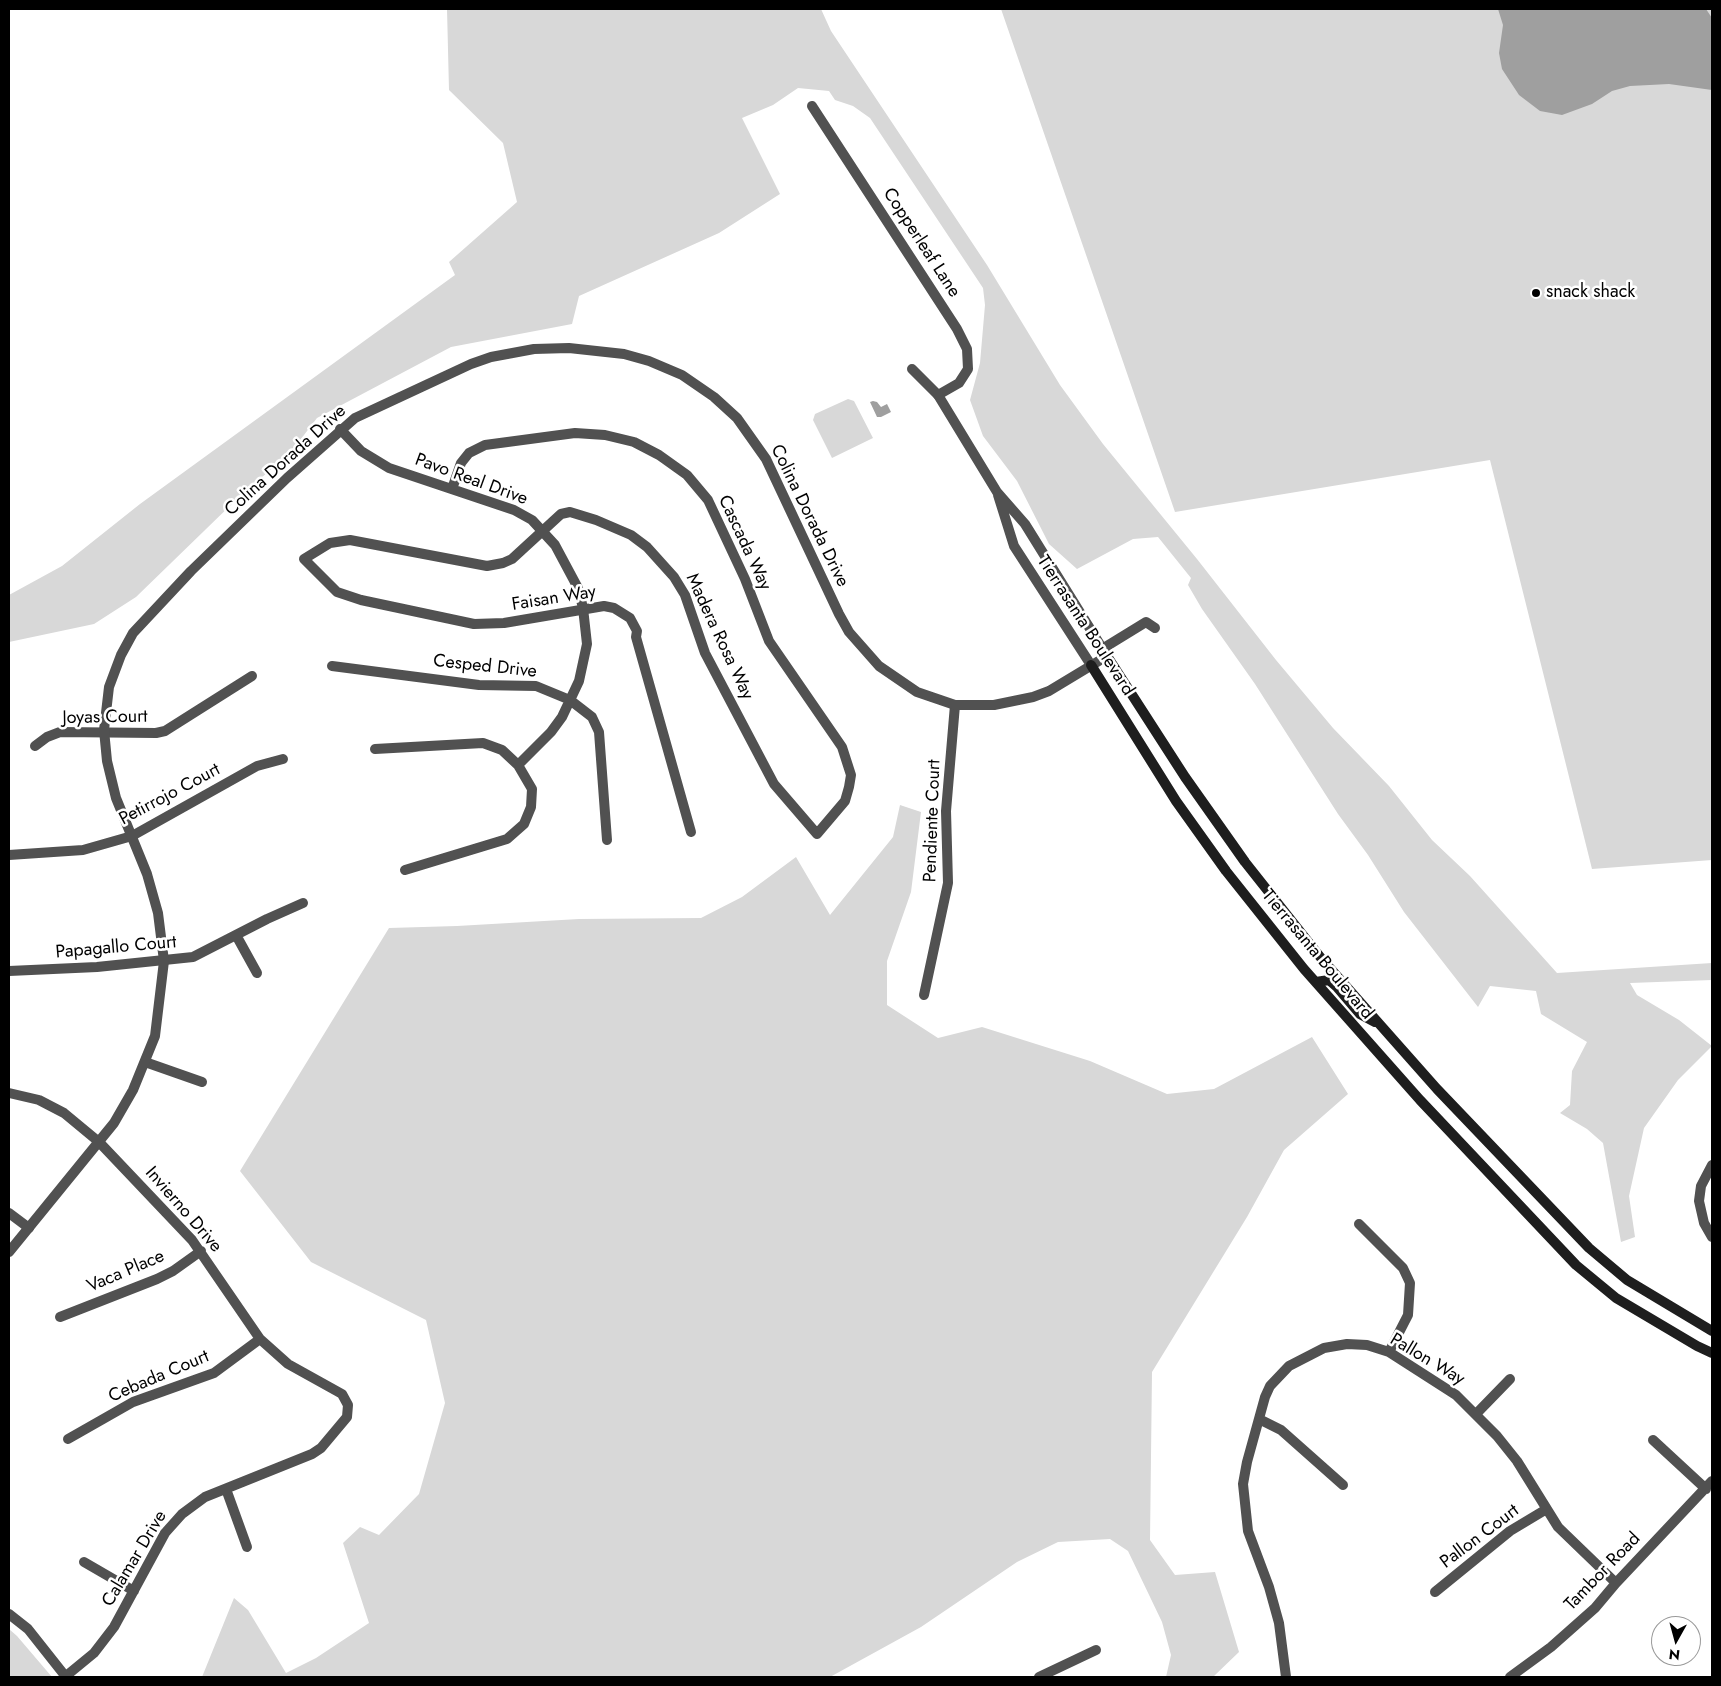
<!DOCTYPE html>
<style>
body{margin:0}
#map{position:relative;width:1721px;height:1686px;overflow:hidden;background:#fff;font-family:Jost,sans-serif}
canvas{display:block}
.frame{position:absolute;inset:0;border:10px solid #000;pointer-events:none}
.north{position:absolute;left:1651px;top:1616px;width:50px;height:50px;box-sizing:border-box;background:#fff;border:1px solid #999;border-radius:50%;rotate:187deg;font-size:14px;font-weight:700;line-height:20px;text-align:center;color:#000}
.north::after{content:'';display:block;margin:auto;width:18px;height:22px;background:#000;clip-path:polygon(50% 0,100% 100%,50% 72%,0 100%)}
</style>
<div id="map">
<canvas width="1721" height="1686"></canvas>
<div class="frame"></div>
<div class="north">N</div>
</div>
<script>
const ctx = document.querySelector('canvas').getContext('2d');
ctx.lineJoin = 'round';
function fill(path, color) { ctx.fillStyle = color; ctx.fill(path, 'evenodd'); }
const toPath = rows => new Path2D(rows.map(r => 'M' + r).join(''));
function strokePath(path, color, width, dash) { ctx.strokeStyle = color; ctx.lineWidth = width; ctx.lineCap = dash ? 'butt' : 'round'; ctx.setLineDash(dash || []); ctx.stroke(path); }
function drawText(font, color, halo, rows, align = 'center') {
  ctx.font = font + ' Jost,sans-serif'; ctx.lineWidth = 5; ctx.setLineDash([]); ctx.textBaseline = 'middle'; ctx.strokeStyle = halo; ctx.fillStyle = color; for (const [text, x, y, turn = 0] of rows) {
    ctx.save(); ctx.translate(x, y); ctx.rotate((+turn || 0) * Math.PI / 180); ctx.textAlign = isNaN(turn) ? turn : align; if (halo) ctx.strokeText(text, 0, 0); ctx.fillText(text, 0, 0); ctx.restore();
  }
}
fill(toPath([
 [447,9,821,9,831,31,987,265,1060,385,1103,444,1197,559,1276,660,1333,728,1389,786,1432,840,1470,876,1557,973,1712,963,1712,980,1630,983,1637,995,1679,1020,1712,1046,1678,1080,1644,1128,1629,1196,1635,1237,1621,1242,1603,1143,1587,1129,1560,1113,1570,1105,1572,1071,1587,1042,1541,1014,1536,991,1490,986,1478,1007,1404,912,1368,855,1338,814,1255,684,1202,609,1188,585,1191,578,1158,537,1133,539,1077,569,1049,544,1017,481,983,436,970,400,980,363,985,305,983,288,870,118,853,106,835,100,829,91,798,88,773,105,742,118,780,194,719,233,579,296,572,324,451,347,317,418,291,452,238,498,136,597,94,624,9,642,9,595,62,566,140,504,455,275,449,262,517,202,503,143,449,90],
 [1001,9,1712,9,1712,860,1592,869,1490,460,1175,512],
 [848,399,854,401,873,438,832,458,813,420,815,414],
 [900,805,921,812,911,892,887,961,887,1005,938,1038,982,1027,1090,1061,1167,1094,1214,1089,1312,1037,1348,1094,1284,1150,1247,1217,1152,1372,1150,1540,1175,1575,1215,1572,1239,1652,1213,1677,1166,1677,1171,1655,1162,1622,1128,1551,1110,1539,1058,1542,1017,1562,921,1627,830,1677,202,1677,234,1598,248,1610,286,1673,316,1658,369,1623,343,1543,360,1527,379,1535,419,1494,445,1403,426,1320,311,1262,240,1171,389,928,457,926,579,919,701,918,742,897,796,857,830,915,893,837],
 [9,1629,17,1636,52,1677,9,1677]
]), '#d8d8d8');
fill(toPath([
 [1498,9,1706,9,1712,18,1712,90,1669,84,1630,86,1612,91,1592,104,1562,115,1540,111,1519,95,1502,69,1499,53,1503,25],
 [873,401,877,402,881,407,887,404,891,412,881,417,877,417,870,402]
]), '#9f9f9f');
strokePath(toPath([
 [812,106,957,329,967,349,968,369,959,383,938,395],
 [340,429,361,451,389,468,514,510,532,520,555,545,578,588,583,608,587,644,579,681,562,717,551,732,518,765],
 [452,489,461,463,469,453,485,445,575,433,605,435,634,442,659,455,687,475,708,500,745,579,769,641,842,747,851,775,849,787,845,801,817,834,774,784,705,653,685,595,674,577,647,547,631,535,596,520,570,512,561,514,512,559,503,563,487,566,350,540,330,543,304,559,337,592,361,600,474,624,504,623,604,606,614,608,630,618,637,631,636,637,691,832],
 [1102,649,1146,622,1155,628],
 [332,666,479,685,536,686,570,700,592,717,599,732,607,840],
 [35,746,47,737,60,732,156,733,165,731,252,676],
 [375,749,483,743,502,750,518,765,532,789,531,807,524,824,507,839,405,870],
 [9,855,83,850,132,836,257,766,283,759],
 [236,935,257,973],
 [9,971,97,967,193,957,267,919,303,903],
 [924,995,948,883,946,811,955,705],
 [145,1062,202,1082],
 [9,1093,39,1100,64,1113,99,1142,192,1240,260,1339,288,1364,342,1394,348,1405,347,1417,321,1448,312,1454,205,1497,182,1514,165,1533,114,1627,94,1653,66,1676],
 [1712,1165,1701,1186,1699,1201,1704,1223,1712,1237],
 [9,1213,29,1228],
 [1359,1224,1403,1268,1410,1283,1408,1315,1389,1352],
 [60,1317,157,1279,173,1271,201,1251],
 [1476,1414,1510,1379],
 [1259,1419,1281,1430,1343,1485],
 [68,1439,133,1402,214,1373,260,1339],
 [1653,1440,1706,1489],
 [226,1489,247,1547],
 [84,1562,134,1591],
 [1435,1592,1510,1531,1545,1510],
 [1039,1677,1096,1650],
 [1286,1677,1279,1623,1269,1587,1248,1531,1243,1484,1247,1462,1265,1397,1270,1386,1289,1366,1324,1348,1347,1344,1367,1345,1389,1352,1456,1395,1497,1436,1517,1461,1558,1527,1616,1583],
 [1510,1677,1551,1647,1595,1608,1616,1583,1712,1481]
]), '#515151', 10);
strokePath(toPath([
 [998,495,1014,546,1091,665],
 [9,1252,114,1123,133,1090,155,1036,164,961,158,913,147,874,116,798,107,761,104,730,109,687,121,655,133,633,191,571,287,478,355,418,471,364,491,357,534,349,569,348,624,354,649,361,682,375,714,397,737,418,766,459,839,614,849,632,879,666,917,692,955,705,994,705,1033,697,1049,691,1107,656,1025,524,997,492,938,395,912,369],
 [9,1614,28,1629,66,1677]
]), '#515151', 10);
strokePath(toPath([
 [1107,656,1185,777,1245,862,1321,958,1437,1089,1589,1248,1627,1280,1712,1331],
 [1091,665,1176,801,1226,871,1304,969,1420,1100,1576,1265,1616,1298,1697,1346,1712,1353],
 [1316,982,1329,980,1337,987,1360,1014,1375,1022]
]), '#1e1e1e', 10);
for (const [x, y, r, color] of [
 [1536,293,5,"#000"]
]) { const dot = new Path2D(); dot.arc(x, y, r, 0, 2 * Math.PI); ctx.fillStyle = color; ctx.fill(dot); strokePath(dot, '#fff', 2); }
drawText('18px', '#000', '#fff', [
 ["Copperleaf Lane",921,243,57],
 ["Colina Dorada Drive",286,461,-42],
 ["Pavo Real Drive",471,480,20],
 ["Colina Dorada Drive",809,516,64],
 ["Cascada Way",744,543,65],
 ["Faisan Way",554,599,-9],
 ["Tierrasanta Boulevard",1085,626,57],
 ["Madera Rosa Way",719,637,65],
 ["Cesped Drive",485,667,6],
 ["Joyas Court",105,718,-1],
 ["Petirrojo Court",170,795,-28],
 ["Pendiente Court",933,821,-88],
 ["Papagallo Court",116,948,-5],
 ["Tierrasanta Boulevard",1317,955,50],
 ["Invierno Drive",183,1210,49],
 ["Vaca Place",126,1272,-23],
 ["Pallon Way",1427,1360,31],
 ["Cebada Court",159,1377,-23],
 ["Pallon Court",1480,1537,-37],
 ["Calamar Drive",135,1559,-59],
 ["Tambor Road",1603,1572,-46]
]);
drawText('18px', '#000', '#fff', [
 ["snack shack",1546,293]
], 'left');
</script>
